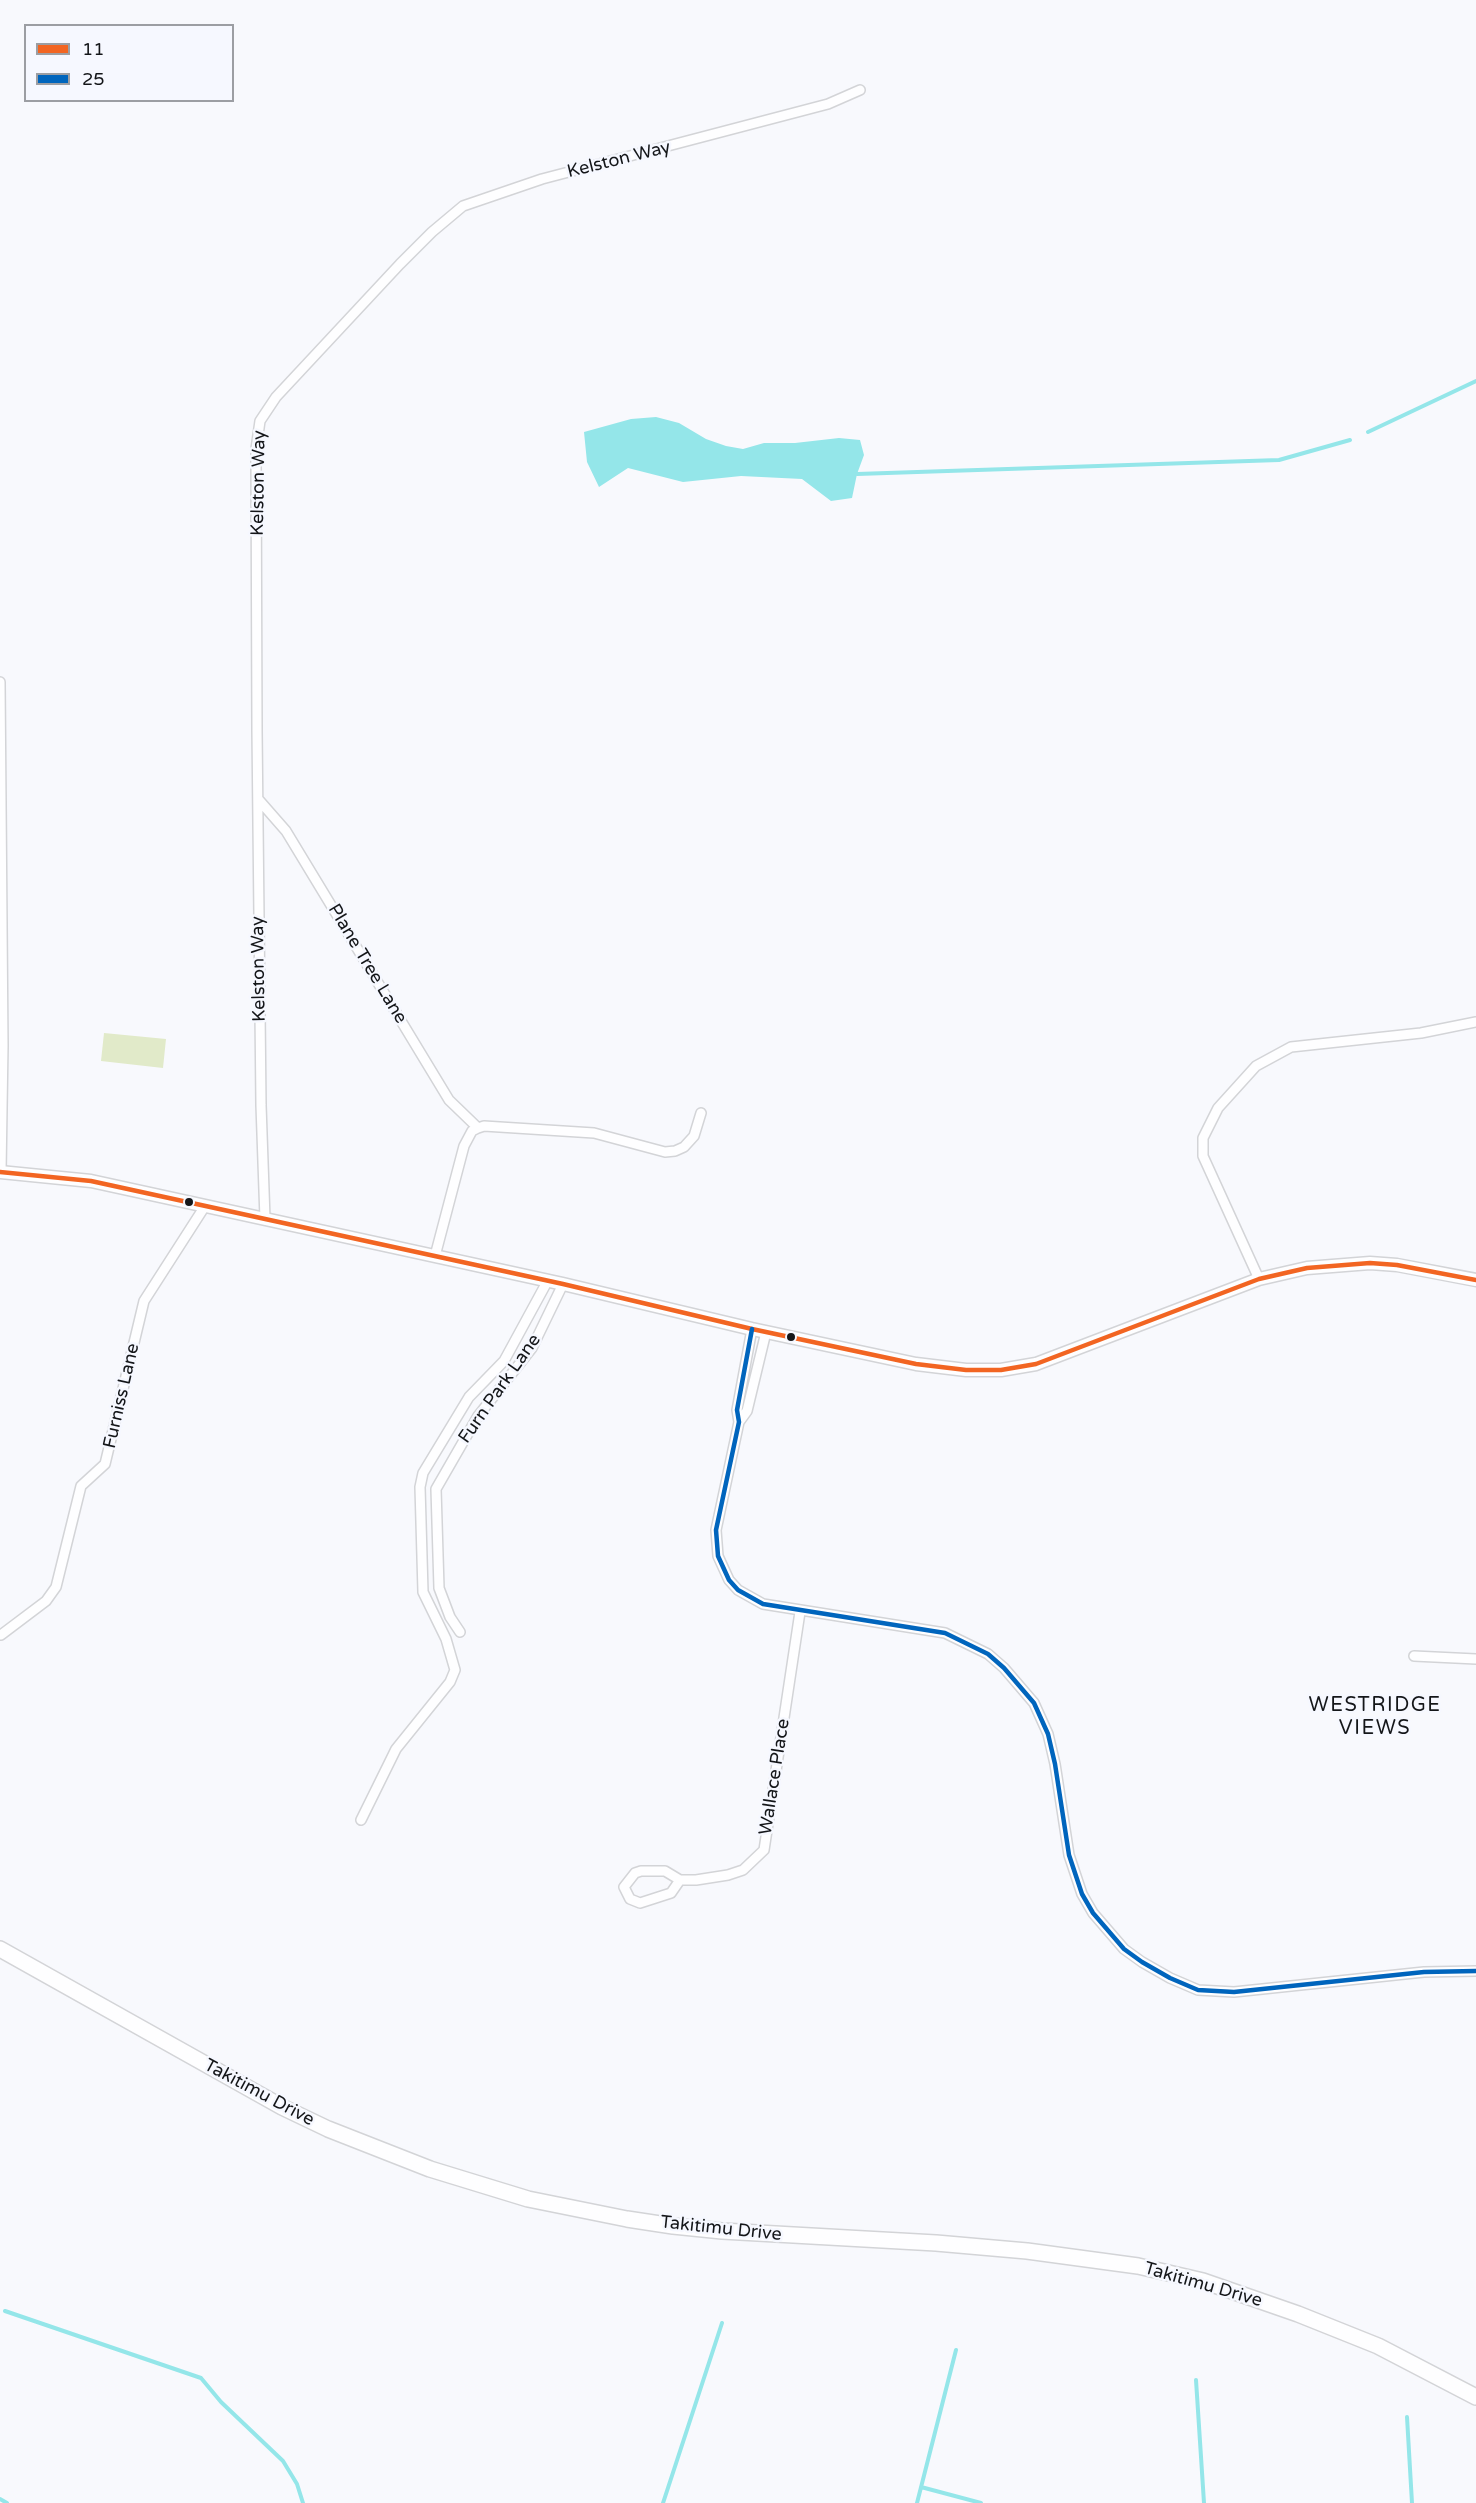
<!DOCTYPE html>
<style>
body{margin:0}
#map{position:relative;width:1476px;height:2503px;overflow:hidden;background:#f8f9fd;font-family:"Varela Round",sans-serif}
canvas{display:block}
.legend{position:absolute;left:24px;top:24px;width:210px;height:78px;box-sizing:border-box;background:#f6f8ff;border:2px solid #9c9ea3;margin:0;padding:8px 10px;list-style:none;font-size:18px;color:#141619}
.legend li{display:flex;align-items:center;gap:12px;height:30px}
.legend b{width:30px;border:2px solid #9c9ea3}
</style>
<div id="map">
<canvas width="1476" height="2503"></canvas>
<ul class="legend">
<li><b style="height:8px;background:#f26522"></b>11</li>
<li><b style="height:8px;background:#0065bd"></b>25</li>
</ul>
</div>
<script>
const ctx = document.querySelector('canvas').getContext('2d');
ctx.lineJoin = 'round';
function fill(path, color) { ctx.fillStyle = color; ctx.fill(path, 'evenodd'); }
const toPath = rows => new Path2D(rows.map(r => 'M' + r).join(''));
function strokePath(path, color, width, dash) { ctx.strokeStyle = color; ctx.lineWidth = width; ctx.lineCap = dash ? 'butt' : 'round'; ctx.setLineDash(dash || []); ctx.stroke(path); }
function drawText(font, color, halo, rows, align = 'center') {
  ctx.font = font + ' "Varela Round",sans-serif'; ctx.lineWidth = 5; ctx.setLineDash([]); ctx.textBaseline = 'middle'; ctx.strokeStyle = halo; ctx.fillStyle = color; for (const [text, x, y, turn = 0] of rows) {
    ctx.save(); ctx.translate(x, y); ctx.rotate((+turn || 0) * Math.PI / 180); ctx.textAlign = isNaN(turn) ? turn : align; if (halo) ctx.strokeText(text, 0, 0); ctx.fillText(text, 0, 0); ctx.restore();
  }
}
fill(toPath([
 [104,1033,166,1039,163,1068,101,1061]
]), '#e1eac9');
fill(toPath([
 [656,417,679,423,706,439,726,446,743,449,764,443,795,443,839,438,860,440,864,455,857,474,852,498,831,501,802,479,741,476,683,482,628,468,599,487,587,462,584,432,631,419]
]), '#94e6e9');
strokePath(toPath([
 [1368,432,1476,381],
 [857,474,1279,460,1350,440],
 [5,2311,201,2378,221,2402,283,2461,297,2484,303,2503],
 [1196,2380,1204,2503],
 [1407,2417,1412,2503],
 [921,2487,981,2503],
 [0,2499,7,2503],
 [663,2503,722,2323],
 [917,2503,956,2350]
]), '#94e6e9', 4);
const minor = toPath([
 [0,682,3,1046,1,1172],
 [258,799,286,831,449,1100,478,1128],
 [265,1219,261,1105,257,730,256,449,260,421,276,397,400,264,432,232,463,206,542,179,828,104,860,90],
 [435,1256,464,1146,472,1131,478,1128,484,1126,594,1133,665,1152,675,1151,684,1147,694,1136,701,1113],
 [1259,1279,1203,1156,1203,1138,1218,1108,1256,1066,1291,1047,1421,1033,1476,1022],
 [752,1329,737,1410,739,1422,716,1530,718,1556,729,1580,738,1590,763,1604,945,1633,988,1654,1004,1668,1034,1703,1048,1734,1055,1764,1069,1855,1082,1894,1093,1913,1124,1949,1142,1962,1170,1978,1198,1990,1234,1992,1424,1972,1476,1971],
 [739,1422,747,1411,766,1332],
 [460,1632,450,1617,439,1588,436,1489,478,1416,532,1348,563,1284],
 [1,1635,46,1601,56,1587,81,1486,105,1464,144,1301,205,1206],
 [1414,1656,1476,1659],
 [361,1820,396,1749,450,1682,455,1670,446,1639,423,1592,420,1487,423,1473,469,1397,504,1361,547,1282],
 [680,1880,671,1893,640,1903,630,1899,624,1887,635,1873,641,1871,665,1871,680,1880,696,1880,728,1875,743,1870,764,1850,800,1612]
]);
const secondary = toPath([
 [0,1172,91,1181,563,1284,752,1329,916,1364,966,1370,1001,1370,1036,1364,1259,1279,1307,1268,1370,1263,1397,1265,1476,1280]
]);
const trunk = toPath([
 [0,1949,282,2107,328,2129,430,2169,528,2199,627,2219,673,2226,722,2231,936,2243,1027,2251,1138,2266,1203,2281,1298,2314,1378,2346,1476,2397]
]);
strokePath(minor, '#d3d4d7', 12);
strokePath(secondary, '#d3d4d7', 15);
strokePath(trunk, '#d3d4d7', 18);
strokePath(minor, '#fefeff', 9);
strokePath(secondary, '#fefeff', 12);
strokePath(trunk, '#fefeff', 15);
strokePath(toPath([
 [0,1172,91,1181,563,1284,752,1329,916,1364,966,1370,1001,1370,1036,1364,1259,1279,1307,1268,1370,1263,1397,1265,1476,1280]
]), '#f26522', 4.5);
strokePath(toPath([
 [752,1329,737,1410,739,1422,716,1530,718,1556,729,1580,738,1590,763,1604,945,1633,988,1654,1004,1668,1034,1703,1048,1734,1055,1764,1069,1855,1082,1894,1093,1913,1124,1949,1142,1962,1170,1978,1198,1990,1234,1992,1424,1972,1476,1971]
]), '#0065bd', 4.5);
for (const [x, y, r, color] of [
 [189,1202,5,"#141619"],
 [791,1337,5,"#141619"]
]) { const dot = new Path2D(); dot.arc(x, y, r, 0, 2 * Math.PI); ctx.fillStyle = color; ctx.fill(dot); strokePath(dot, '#f6f8ff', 2); }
drawText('18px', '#141619', '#f6f8ff', [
 ["Kelston Way",619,160,-14],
 ["Kelston Way",259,483,-89],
 ["Plane Tree Lane",367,964,59],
 ["Kelston Way",259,969,-91],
 ["Furn Park Lane",500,1389,-55],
 ["Furniss Lane",122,1396,-77],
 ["Wallace Place",775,1777,-81],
 ["Takitimu Drive",259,2093,28],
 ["Takitimu Drive",721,2229,6],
 ["Takitimu Drive",1203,2285,16]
]);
ctx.letterSpacing = '1.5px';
drawText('20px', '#141619', '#f6f8ff', [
 ["WESTRIDGE",1375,1706],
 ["VIEWS",1375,1729]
]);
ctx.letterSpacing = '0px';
</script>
